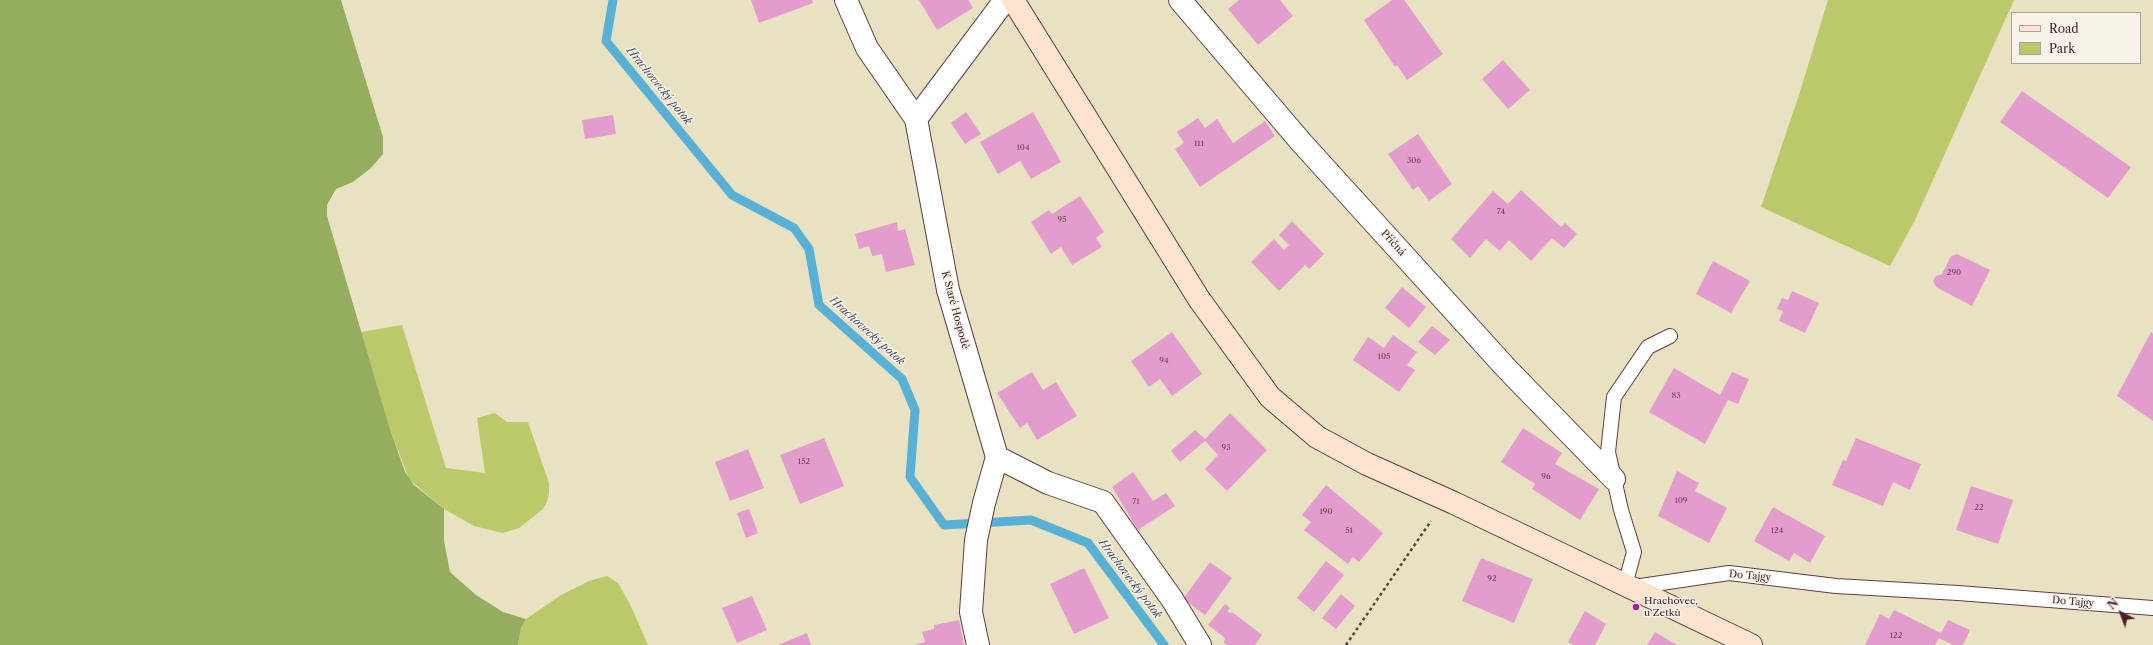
<!DOCTYPE html>
<meta charset="utf-8">
<style>
body{margin:0}
#map{position:relative;width:2153px;height:645px;overflow:hidden;background:#e8e2c2;font-family:"Libre Caslon Text",serif}
canvas{display:block}
.legend{position:absolute;left:2011px;top:12px;width:130px;height:52px;box-sizing:border-box;background:#f7f3e8;border:1px solid #b29e9c;margin:0;padding:5px 7px;list-style:none;font-size:12px;color:#4a1f2b}
.legend li{display:flex;align-items:center;gap:8px;height:20px}
.legend b{width:20px;border:1px solid #b29e9c}
.north{position:absolute;left:2101px;top:593px;width:40px;height:40px;-webkit-text-stroke:3px #f7f3e8;paint-order:stroke;rotate:318deg;font-size:11px;font-weight:700;line-height:16px;text-align:center;color:#4a1f2b}
.north::after{content:'';display:block;margin:auto;width:14px;height:18px;background:#4a1f2b;clip-path:polygon(50% 0,100% 100%,50% 72%,0 100%)}
</style>
<div id="map">
<canvas width="2153" height="645"></canvas>
<ul class="legend">
<li><b style="height:5px;background:#fee3d1"></b>Road</li>
<li><b style="height:11px;background:#bcc96a"></b>Park</li>
</ul>
<div class="north">N</div>
</div>
<script>
const ctx = document.querySelector('canvas').getContext('2d');
ctx.lineJoin = 'round';
function fill(path, color) { ctx.fillStyle = color; ctx.fill(path, 'evenodd'); }
const toPath = rows => new Path2D(rows.map(r => 'M' + r).join(''));
function strokePath(path, color, width, dash) { ctx.strokeStyle = color; ctx.lineWidth = width; ctx.lineCap = dash ? 'butt' : 'round'; ctx.setLineDash(dash || []); ctx.stroke(path); }
function drawText(font, color, halo, rows, align = 'center') {
  ctx.font = font + ' "Libre Caslon Text",serif'; ctx.lineWidth = 3; ctx.setLineDash([]); ctx.textBaseline = 'middle'; ctx.strokeStyle = halo; ctx.fillStyle = color; for (const [text, x, y, turn = 0] of rows) {
    ctx.save(); ctx.translate(x, y); ctx.rotate((+turn || 0) * Math.PI / 180); ctx.textAlign = isNaN(turn) ? turn : align; if (halo) ctx.strokeText(text, 0, 0); ctx.fillText(text, 0, 0); ctx.restore();
  }
}
fill(toPath([
 [1828,0,2014,0,1915,220,1890,266,1761,207,1799,95],
 [402,325,446,468,485,473,477,418,495,413,507,422,528,422,549,483,549,493,547,502,543,509,519,528,503,533,474,526,444,509,409,479,390,429,361,332],
 [607,576,618,583,630,604,648,645,518,645,521,628,526,619,561,595,589,581]
]), '#bcc96a');
fill(toPath([
 [0,0,341,0,383,137,383,154,371,168,353,182,336,189,327,205,327,216,390,429,405,472,414,485,444,509,444,541,450,572,476,595,503,612,526,619,521,628,518,645,0,645]
]), '#95ad5e');
strokePath(toPath([
 [613,0,606,41,732,195,794,228,809,249,819,305,902,379,915,410,910,477,944,525,1031,520,1088,543,1164,645]
]), '#58b1d5', 9);
fill(toPath([
 [751,0,812,0,813,3,759,23],
 [919,0,968,0,973,8,937,30],
 [1239,0,1280,0,1293,16,1258,45,1228,9],
 [1392,0,1404,0,1443,54,1407,80,1397,65,1395,67,1364,20],
 [1503,60,1530,90,1508,109,1482,79],
 [2022,91,2131,167,2108,198,2000,122],
 [966,112,981,134,965,144,951,123],
 [1033,112,1061,162,1031,179,1020,161,998,174,980,142],
 [613,115,616,134,585,139,582,120],
 [1198,118,1205,128,1217,119,1233,143,1265,121,1275,136,1200,187,1175,149,1184,143,1177,132],
 [1418,134,1452,184,1429,201,1418,186,1413,190,1388,154],
 [1521,190,1561,227,1565,223,1577,234,1564,248,1552,238,1531,261,1509,240,1500,251,1486,239,1470,258,1451,239,1493,191,1508,204],
 [1080,196,1104,232,1096,238,1102,247,1072,265,1061,247,1051,254,1031,222,1049,210,1052,214],
 [1292,221,1324,254,1309,269,1305,265,1279,291,1251,262,1274,239,1284,250,1289,245,1279,235],
 [897,222,898,231,905,229,915,265,886,272,882,254,872,256,869,246,859,249,855,234],
 [1957,254,1990,270,1972,306,1936,287,1933,281,1936,276,1942,274,1951,256],
 [1713,261,1750,281,1731,313,1696,294],
 [1402,287,1426,307,1409,328,1385,308],
 [1792,291,1819,303,1805,333,1779,321,1783,311,1777,309,1782,298,1788,300],
 [1432,326,1450,340,1435,355,1418,342],
 [1172,332,1202,374,1172,396,1160,379,1149,387,1131,361],
 [2151,332,2153,334,2153,421,2117,396],
 [1393,335,1417,352,1407,365,1415,370,1399,392,1353,360,1368,337,1384,348],
 [1674,368,1720,395,1732,372,1749,379,1738,404,1728,400,1705,444,1649,412],
 [1032,372,1043,390,1056,382,1077,416,1037,440,1027,423,1020,428,997,393],
 [1230,413,1267,450,1227,491,1205,469,1218,455,1205,441,1180,462,1171,451,1195,430,1205,439],
 [1523,428,1562,453,1555,464,1599,489,1580,520,1532,489,1535,484,1501,462],
 [824,438,844,486,800,504,780,455],
 [1856,438,1921,464,1910,490,1893,482,1883,506,1832,485,1843,460,1846,461],
 [748,449,764,488,730,501,715,462],
 [1677,471,1699,483,1695,491,1727,508,1709,543,1658,516],
 [1133,472,1153,501,1166,493,1175,506,1138,530,1112,487],
 [1326,485,1383,533,1359,562,1353,557,1348,564,1304,530,1311,522,1302,515],
 [1971,486,2013,500,1998,544,1956,530],
 [1773,507,1825,536,1810,563,1794,553,1789,561,1754,541],
 [749,509,758,533,746,538,737,513],
 [1481,558,1533,579,1514,623,1462,601],
 [1326,561,1344,575,1314,612,1297,598],
 [1210,562,1232,578,1205,615,1183,599],
 [1084,568,1109,618,1074,634,1050,584],
 [1341,594,1355,606,1336,629,1322,618],
 [752,596,767,630,737,643,722,608],
 [1225,604,1230,608,1227,611,1231,614,1232,612,1262,635,1255,645,1227,645,1224,643,1225,638,1208,625],
 [1894,610,1941,633,1948,620,1970,630,1963,645,1953,645,1939,638,1935,645,1865,645,1880,614,1889,619],
 [1585,611,1606,624,1595,645,1573,645,1568,642],
 [959,620,964,645,914,645,925,642,922,632,934,629,934,625],
 [1655,632,1677,645,1647,645],
 [807,633,811,645,778,645]
]), '#e39dcd');
const lane = toPath([
 [1670,336,1648,347,1614,397,1608,452,1621,510,1634,552,1625,585,1641,586,1729,573,1836,586,1958,593,2153,608]
]);
const street = toPath([
 [846,0,867,48,916,119],
 [1180,0,1301,142,1507,369,1614,479],
 [997,457,1048,483,1103,502,1172,599,1200,645],
 [978,645,971,612,976,540,984,503,997,457,948,290,916,119,1005,0]
]);
const secondary = toPath([
 [1013,0,1199,299,1270,397,1317,437,1367,464,1454,503,1751,645]
]);
strokePath(lane, '#623c42', 16);
strokePath(street, '#623c42', 24);
strokePath(secondary, '#623c42', 24);
strokePath(toPath([
 [1346,645,1431,521]
]), '#623c42', 2.5, [3, 3]);
strokePath(lane, '#fff', 14);
strokePath(street, '#fff', 22);
strokePath(secondary, '#fee3d1', 22);
for (const [x, y, r, color] of [
 [1636,607,4,"#b5179e"]
]) { const dot = new Path2D(); dot.arc(x, y, r, 0, 2 * Math.PI); ctx.fillStyle = color; ctx.fill(dot); strokePath(dot, '#f7f3e8', 1.5); }
drawText('8px', '#703e54', null, [
 ["111",1199,144],
 ["104",1023,148],
 ["306",1414,161],
 ["74",1501,212],
 ["95",1062,220],
 ["290",1954,273],
 ["105",1384,357],
 ["94",1164,361],
 ["83",1676,396],
 ["93",1226,448],
 ["152",804,462],
 ["96",1546,477],
 ["109",1681,501],
 ["71",1136,502],
 ["22",1979,508],
 ["190",1326,512],
 ["51",1349,531],
 ["124",1777,531],
 ["92",1492,579],
 ["122",1896,636]
]);
drawText('10px', '#4a1f2b', '#f7f3e8', [
 ["Příčná",1393,243,48],
 ["K Staré Hospodě",955,310,75],
 ["Do Tajgy",1750,576,5],
 ["Do Tajgy",2073,602,5]
]);
drawText('10px', '#4a1f2b', '#f7f3e8', [
 ["Hrachovec,",1644,601],
 ["u Zetků",1644,613]
], 'left');
drawText('italic 11px', '#4f5266', '#f7f3e8', [
 ["Hrachovecký potok",659,86,51],
 ["Hrachovecký potok",867,331,42],
 ["Hrachovecký potok",1130,579,53]
]);
</script>
